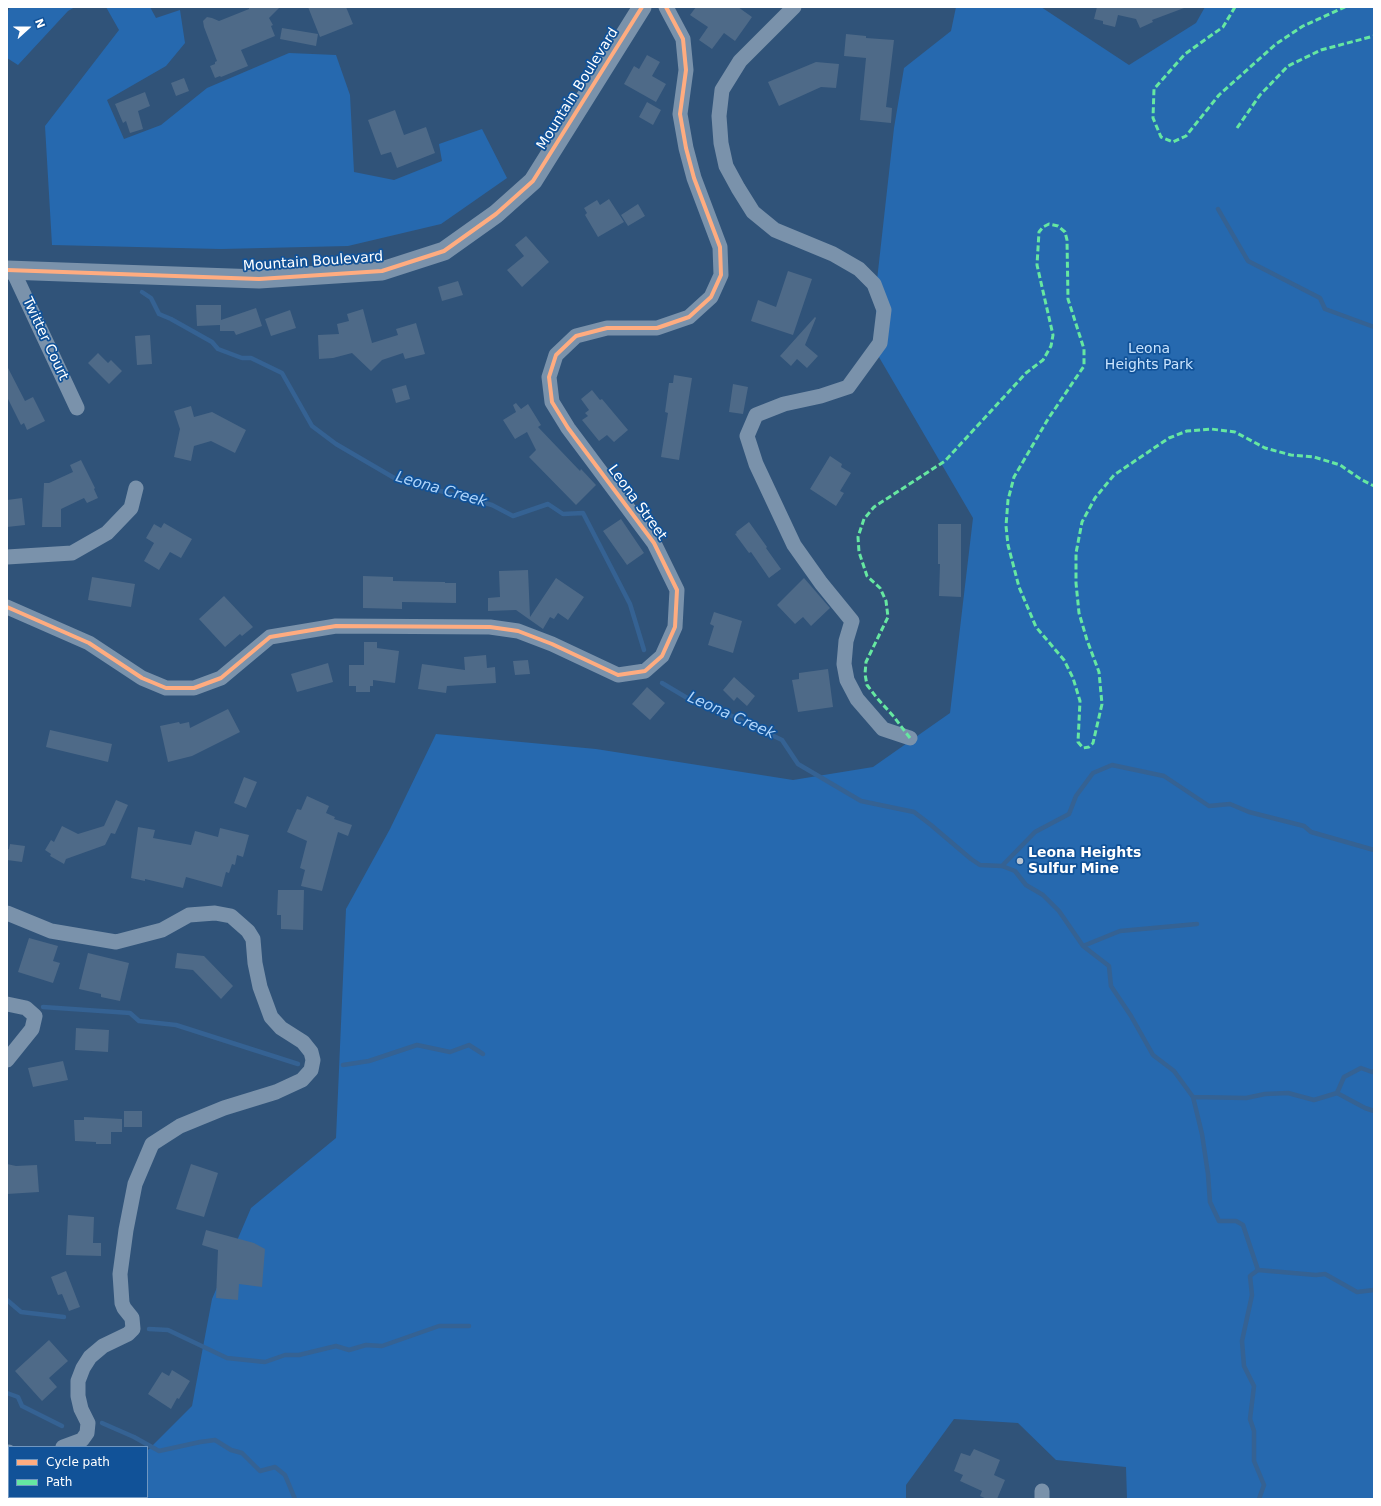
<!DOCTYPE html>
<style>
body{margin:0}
#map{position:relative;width:1381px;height:1506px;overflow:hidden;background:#305379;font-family:"DejaVu Sans",sans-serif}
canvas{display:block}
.frame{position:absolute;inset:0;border:8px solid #fff;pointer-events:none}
.legend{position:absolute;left:8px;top:1446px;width:140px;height:52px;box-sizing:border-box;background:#115298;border:1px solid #7097c1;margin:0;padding:5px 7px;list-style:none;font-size:12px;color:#fff}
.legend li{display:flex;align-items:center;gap:8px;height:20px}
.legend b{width:20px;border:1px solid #7097c1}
.north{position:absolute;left:8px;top:8px;width:40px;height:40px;-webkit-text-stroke:3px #115298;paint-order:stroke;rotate:69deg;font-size:11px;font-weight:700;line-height:16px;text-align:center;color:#fff}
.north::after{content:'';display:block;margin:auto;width:14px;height:18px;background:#fff;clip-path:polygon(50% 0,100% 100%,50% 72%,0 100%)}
</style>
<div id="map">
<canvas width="1381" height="1506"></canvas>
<div class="frame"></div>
<ul class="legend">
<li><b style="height:5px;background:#ffac80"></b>Cycle path</li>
<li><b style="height:5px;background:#66e7a1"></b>Path</li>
</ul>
<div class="north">N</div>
</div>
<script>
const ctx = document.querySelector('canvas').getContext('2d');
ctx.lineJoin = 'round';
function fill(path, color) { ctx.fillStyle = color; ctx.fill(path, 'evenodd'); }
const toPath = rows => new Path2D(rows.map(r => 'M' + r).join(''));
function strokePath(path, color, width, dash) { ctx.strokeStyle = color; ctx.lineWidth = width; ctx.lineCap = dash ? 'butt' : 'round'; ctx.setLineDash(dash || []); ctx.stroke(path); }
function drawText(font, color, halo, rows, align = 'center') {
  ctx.font = font + ' "DejaVu Sans",sans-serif'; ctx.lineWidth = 3.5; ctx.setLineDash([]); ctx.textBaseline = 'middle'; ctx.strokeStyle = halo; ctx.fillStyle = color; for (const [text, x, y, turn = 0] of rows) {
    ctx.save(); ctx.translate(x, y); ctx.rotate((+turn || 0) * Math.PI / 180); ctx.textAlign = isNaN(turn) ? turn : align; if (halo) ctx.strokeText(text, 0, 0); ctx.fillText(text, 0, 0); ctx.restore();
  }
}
fill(toPath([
 [10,7,75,7,68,11,18,65,7,58,7,13],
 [106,7,150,7,156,18,180,10,185,43,166,66,107,100,124,139,161,125,207,88,289,53,336,55,350,95,354,172,394,180,442,161,439,144,482,129,507,178,441,224,348,246,221,249,52,245,45,126,119,30],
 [956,7,1041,7,1129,65,1196,23,1205,7,1374,7,1374,1499,1127,1499,1126,1467,1056,1460,1018,1423,954,1419,906,1485,906,1499,100,1499,102,1497,147,1497,147,1451,192,1406,212,1299,251,1208,336,1138,346,909,390,829,436,734,596,749,793,780,873,767,950,713,973,518,876,352,876,289,894,128,904,68,951,31]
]), '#2669af');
strokePath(toPath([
 [1218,209,1248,261,1320,298,1325,309,1374,327],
 [142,292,151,298,159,314,171,319,212,342,218,349,242,358,251,358,282,373,312,426,336,444,396,479,492,505,513,516,548,504,563,514,583,513,630,604,644,650],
 [662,683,694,702,709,705,782,740,798,764,861,801,914,812,931,825,971,859,980,865,1002,866,1015,871,1026,885,1043,895,1059,911,1083,946,1109,966,1111,986,1131,1016,1153,1055,1174,1071,1193,1097,1202,1134,1208,1174,1210,1202,1219,1221,1236,1221,1243,1225,1258,1270,1250,1276,1252,1295,1242,1341,1244,1366,1254,1386,1250,1419,1254,1431,1254,1461,1264,1485,1259,1499],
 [1002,866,1035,832,1069,814,1076,796,1093,773,1112,765,1164,776,1209,806,1230,804,1249,812,1304,826,1311,832,1374,850],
 [1083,946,1120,931,1197,924],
 [43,1007,130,1013,139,1021,176,1025,298,1064],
 [343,1065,369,1061,417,1045,450,1052,469,1045,483,1054],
 [1337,1093,1365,1108,1374,1111],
 [1193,1097,1246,1098,1265,1094,1288,1093,1314,1100,1337,1093,1344,1077,1361,1068,1372,1072,1374,1071],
 [1258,1270,1316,1275,1325,1274,1357,1292,1374,1290],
 [7,1300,21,1312,64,1317],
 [149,1329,168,1330,227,1358,265,1362,285,1355,299,1355,336,1346,349,1350,366,1345,382,1346,439,1326,469,1326],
 [7,1393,18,1397,22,1406,62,1426],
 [102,1423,134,1437,159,1451,200,1442,215,1440,231,1450,242,1453,260,1471,275,1467,285,1475,295,1499]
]), '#356293', 4.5);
fill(toPath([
 [249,7,280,7,269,18,273,25,271,26,275,36,241,50,248,66,221,77,220,76,215,78,210,66,215,64,215,62,217,61,204,27,203,21,207,17,212,18,219,21,249,9],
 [308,7,346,7,353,24,320,37],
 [696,7,738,7,752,17,735,41,724,33,712,49,699,40,708,27,690,15],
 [1097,7,1184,7,1184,8,1152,20,1153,22,1140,28,1136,19,1118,15,1115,27,1103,24,1103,21,1094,19],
 [282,28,318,34,316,46,280,39],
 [846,34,866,36,866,38,894,40,886,107,892,108,891,123,860,120,866,58,844,56],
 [647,55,660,62,652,76,666,84,656,102,624,84,634,66,639,69],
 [816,62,839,64,836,88,821,87,779,106,768,82],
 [184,78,189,91,176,96,171,83],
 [145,92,150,106,138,111,143,129,130,133,126,121,123,123,115,104],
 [647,102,661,110,653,125,639,117],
 [395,110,404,135,426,127,435,153,397,168,391,152,381,155,368,120],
 [609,199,624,222,598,237,585,215,587,213,584,208,597,200,600,205],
 [638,204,645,216,628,226,621,215],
 [526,236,549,262,522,287,507,270,524,256,515,245],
 [788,271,812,279,793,335,751,321,758,300,776,307],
 [458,281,463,295,442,301,438,287],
 [196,305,221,305,221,320,256,308,262,326,236,335,234,331,220,331,220,325,197,326],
 [363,309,372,343,398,335,396,329,416,323,425,354,405,359,403,353,382,360,371,371,352,353,333,358,319,359,318,335,339,334,337,324,349,321,347,314],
 [290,310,296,328,271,336,265,319],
 [815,317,816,318,805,345,818,356,807,368,797,359,791,366,780,356],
 [150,335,152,364,137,365,135,336],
 [98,353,108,363,111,360,122,371,109,384,88,363],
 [7,366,25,401,33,397,45,421,27,430,24,423,21,425,7,397],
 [674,375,692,378,679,460,661,457,668,413,665,412,669,383,673,383],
 [733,384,748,387,743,414,729,412],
 [406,385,410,399,396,403,392,389],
 [592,390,600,400,602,399,628,430,614,442,607,435,599,441,582,420,588,416,585,413,589,410,581,399],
 [516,403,521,409,528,404,541,425,538,427,580,471,581,469,596,485,576,505,529,457,536,450,527,432,515,439,503,420,516,412,513,405],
 [191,406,194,417,212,412,246,430,235,453,211,441,194,446,191,461,174,457,180,429,174,411],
 [830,456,842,464,841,467,851,473,840,491,844,493,836,506,810,489],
 [81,460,95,488,94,489,98,498,87,503,84,498,61,509,61,527,42,527,44,483,49,483,73,472,70,465],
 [22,498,25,525,7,527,7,500],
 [621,519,644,553,627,565,603,531],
 [749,522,767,547,766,548,781,569,769,578,751,552,749,553,735,534,737,533,736,532],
 [164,523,192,539,181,558,170,552,159,570,144,561,154,543,146,538,154,524,161,528],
 [938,524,961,524,961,597,939,596,940,564,938,564],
 [528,570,530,617,556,578,584,597,568,620,558,613,554,619,550,617,543,629,516,610,488,611,488,598,500,597,499,571],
 [363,576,393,577,393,581,445,582,445,583,456,583,456,603,402,602,402,609,363,608],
 [92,577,135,584,131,607,88,600],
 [804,578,830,608,811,626,803,617,795,624,777,605],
 [224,596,253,627,242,636,240,634,225,647,199,619],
 [714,612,742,621,733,653,708,645,714,626,710,624],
 [364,642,377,642,377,648,399,651,395,683,373,680,373,686,370,686,370,692,356,692,356,686,349,686,349,665,364,665],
 [486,655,487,668,495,667,496,683,447,686,446,693,418,689,422,664,465,670,464,657],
 [528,660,530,674,515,675,513,661],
 [328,663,333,682,297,692,291,674],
 [828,669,833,707,798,712,792,680,799,679,799,673],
 [734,677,755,696,747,706,737,697,734,701,723,690],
 [647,687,665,703,650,720,632,704],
 [228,709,240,732,192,756,168,762,160,726,179,722,180,724,189,722,190,728],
 [50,730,112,744,108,762,46,747],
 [244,777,257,782,246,808,234,803],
 [307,796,329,806,326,813,335,817,334,819,352,825,348,836,338,832,322,891,301,886,305,870,300,868,307,841,287,832,297,809,301,810],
 [116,800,128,805,115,834,111,833,105,845,66,859,64,864,50,856,51,854,45,850,51,840,54,842,62,826,78,834,104,826],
 [138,827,155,830,153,838,191,845,195,831,218,837,220,828,249,835,243,857,237,855,235,865,232,864,229,873,226,872,222,887,186,877,183,888,145,879,145,881,131,878],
 [10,844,25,846,22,862,7,860,7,850,9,849],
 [278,890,304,890,303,930,281,929,281,915,277,915],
 [29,938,58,946,53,961,60,963,53,983,18,972],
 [88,953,129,963,120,1001,101,997,101,994,79,989],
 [177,953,204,956,233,986,221,999,193,970,175,968],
 [76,1028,109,1030,108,1052,75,1050],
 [63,1061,68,1080,33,1087,28,1068],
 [124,1111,142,1111,142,1127,124,1127],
 [84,1117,122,1119,122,1132,111,1132,111,1144,96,1144,96,1142,75,1141,74,1120,84,1120],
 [7,1164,16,1166,37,1165,39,1192,7,1194],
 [191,1164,218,1173,204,1217,176,1209],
 [68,1215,94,1217,93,1243,101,1243,101,1256,66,1255],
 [206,1230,254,1243,265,1249,262,1287,239,1284,238,1300,216,1298,218,1250,202,1245],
 [66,1271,80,1307,69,1311,62,1294,58,1295,51,1277],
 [49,1340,68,1361,49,1378,57,1387,42,1401,15,1371],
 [172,1370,190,1381,179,1399,177,1398,171,1409,148,1394,162,1372,169,1376],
 [974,1449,1000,1460,994,1475,1005,1480,997,1499,987,1499,980,1496,982,1491,960,1481,963,1475,954,1471,961,1453,970,1456]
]), '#4e6a88');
strokePath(toPath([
 [794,7,740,61,722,90,719,116,721,143,726,166,738,188,753,212,775,230,833,254,859,269,874,284,884,310,880,343,848,387,821,396,784,404,756,415,747,436,756,464,794,545,821,583,852,621,846,641,844,664,847,680,857,699,883,729,910,738],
 [13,271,77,408],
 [7,557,72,553,107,533,131,508,136,488],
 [7,607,89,643,142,678,166,688,194,688,221,678,270,637,336,626,490,627,518,631,552,644,618,675,645,671,662,656,675,627,677,590,654,543,568,428,552,402,549,377,556,355,576,336,607,328,657,328,689,317,711,297,721,275,720,247,694,178,686,148,680,114,686,70,683,39,666,7],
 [7,913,51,931,116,942,162,930,189,915,215,913,231,916,248,931,253,939,255,963,260,987,271,1017,281,1028,303,1042,311,1052,313,1060,311,1070,302,1080,276,1092,224,1108,180,1126,152,1144,135,1184,126,1230,120,1274,122,1303,124,1308,132,1318,133,1329,128,1334,103,1346,90,1357,83,1368,78,1381,78,1396,81,1409,88,1423,87,1433,82,1440,63,1447],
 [7,1004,26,1008,35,1016,32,1029,7,1060],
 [7,1453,9,1452],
 [1042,1491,1042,1499]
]), '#7a92ab', 15);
strokePath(toPath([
 [7,270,259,279,382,271,444,251,496,214,533,181,642,7]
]), '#7a92ab', 19);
strokePath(toPath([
 [1235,7,1223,27,1185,54,1154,89,1153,118,1161,137,1173,142,1186,136,1219,95,1276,44,1303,26,1345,7],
 [1237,128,1260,95,1288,66,1321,50,1374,36],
 [910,738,894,717,877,698,867,685,865,674,866,662,888,617,886,601,880,588,867,576,859,552,858,537,864,519,874,507,945,461,1026,373,1043,360,1051,346,1053,335,1037,265,1039,232,1043,227,1049,224,1058,226,1065,232,1067,240,1068,299,1084,349,1084,366,1048,419,1014,477,1008,500,1006,526,1008,545,1019,587,1036,627,1064,660,1073,678,1080,701,1078,742,1083,748,1089,747,1093,743,1102,704,1099,672,1087,640,1079,613,1076,583,1076,553,1082,522,1095,498,1114,475,1169,438,1187,431,1211,429,1235,432,1265,448,1291,455,1314,457,1340,465,1362,480,1374,486]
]), '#66e7a1', 3, [6, 3]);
strokePath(toPath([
 [7,270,259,279,382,271,444,251,496,214,533,181,642,7],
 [7,607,89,643,142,678,166,688,194,688,221,678,270,637,336,626,490,627,518,631,552,644,618,675,645,671,662,656,675,627,677,590,654,543,568,428,552,402,549,377,556,355,576,336,607,328,657,328,689,317,711,297,721,275,720,247,694,178,686,148,680,114,686,70,683,39,666,7]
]), '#ffac80', 4);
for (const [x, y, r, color] of [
 [1020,861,4,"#b7c3d0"]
]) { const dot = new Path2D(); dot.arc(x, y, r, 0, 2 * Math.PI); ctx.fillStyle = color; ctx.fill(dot); strokePath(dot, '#115298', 1.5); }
drawText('14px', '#fff', '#115298', [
 ["Mountain Boulevard",578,89,-58],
 ["Mountain Boulevard",313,262,-4],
 ["Twitter Court",45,339,65],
 ["Leona Street",637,503,54]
]);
drawText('14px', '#cae4fe', '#115298', [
 ["Leona",1149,349],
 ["Heights Park",1149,365]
]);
drawText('bold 14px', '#fff', '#115298', [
 ["Leona Heights",1028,853],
 ["Sulfur Mine",1028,869]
], 'left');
drawText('italic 15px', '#aed4fa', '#115298', [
 ["Leona Creek",441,490,16],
 ["Leona Creek",731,716,24]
]);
</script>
